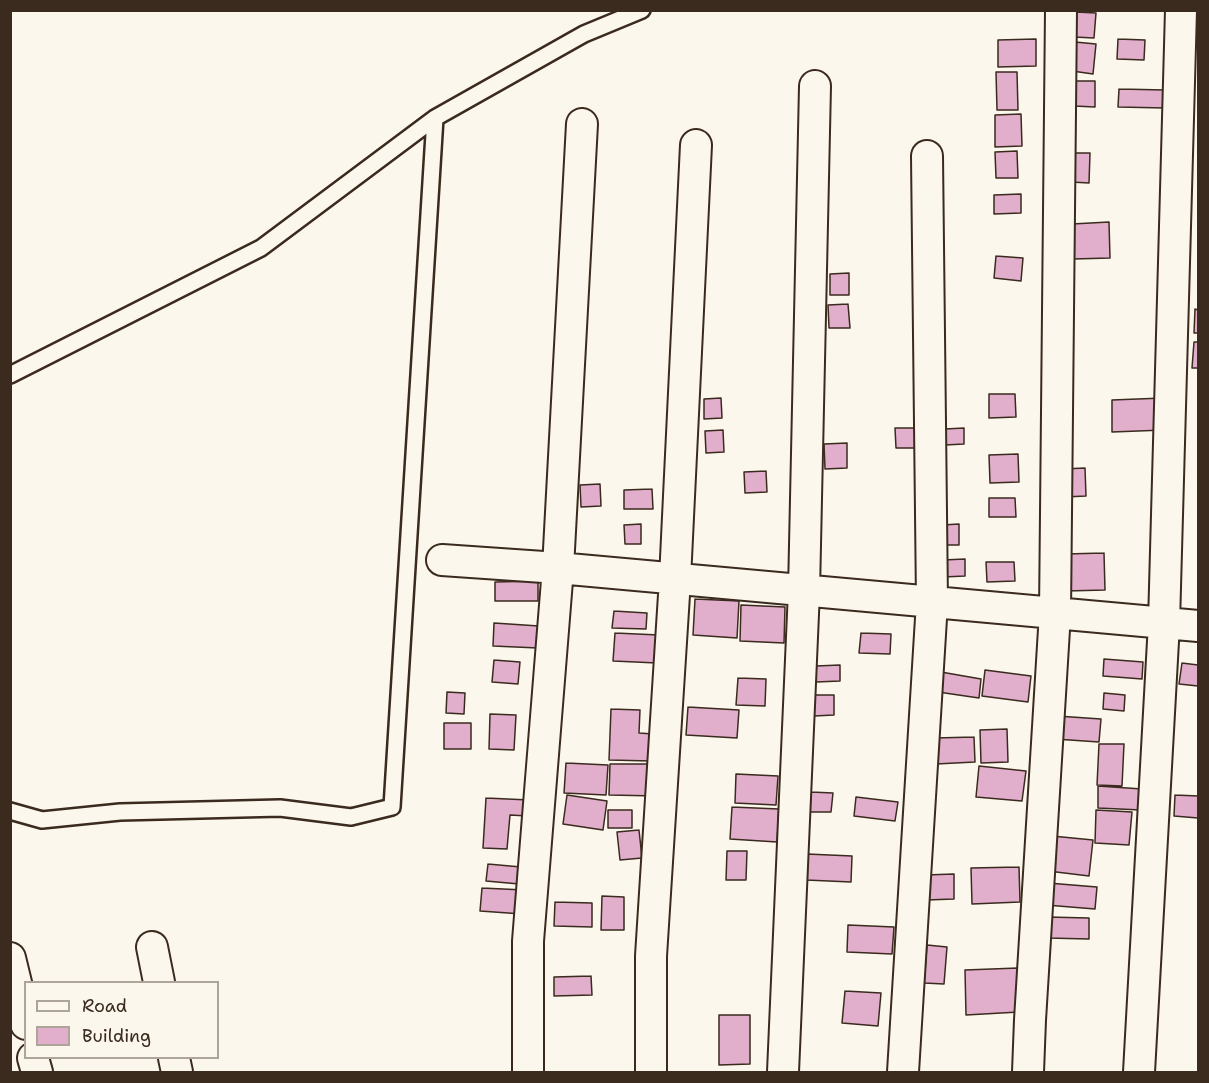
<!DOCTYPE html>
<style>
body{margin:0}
#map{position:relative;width:1209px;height:1083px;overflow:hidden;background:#fbf7ec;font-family:"Shantell Sans",sans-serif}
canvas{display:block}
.frame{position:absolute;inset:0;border:12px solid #3b2a1e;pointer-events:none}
.legend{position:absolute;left:24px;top:981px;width:195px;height:78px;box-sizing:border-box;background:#fbf7ec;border:2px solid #aea59a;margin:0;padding:8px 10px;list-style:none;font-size:18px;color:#3b2a1e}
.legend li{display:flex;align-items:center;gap:12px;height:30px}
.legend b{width:30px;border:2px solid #aea59a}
</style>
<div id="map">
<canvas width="1209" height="1083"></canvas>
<div class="frame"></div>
<ul class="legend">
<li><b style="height:8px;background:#fbf7ec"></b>Road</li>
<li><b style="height:16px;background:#e1aecb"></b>Building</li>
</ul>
</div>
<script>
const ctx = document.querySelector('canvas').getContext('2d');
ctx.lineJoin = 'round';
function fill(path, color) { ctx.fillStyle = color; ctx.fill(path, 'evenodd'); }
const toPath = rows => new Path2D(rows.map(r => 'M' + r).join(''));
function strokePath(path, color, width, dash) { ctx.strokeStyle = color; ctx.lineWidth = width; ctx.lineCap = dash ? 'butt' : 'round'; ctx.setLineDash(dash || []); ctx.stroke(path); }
const building = toPath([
 [1076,12,1096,13,1094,38,1074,37,1076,12],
 [1036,39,1036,66,998,67,998,40,1036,39],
 [1118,39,1145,40,1144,60,1117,59,1118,39],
 [1075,42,1096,44,1093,74,1072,71,1075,42],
 [996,72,1017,72,1018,110,997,110,996,72],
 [1074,81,1095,81,1095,107,1074,106,1074,81],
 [1119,89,1165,90,1165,108,1118,107,1119,89],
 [1021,114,1022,146,995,147,995,115,1021,114],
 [1017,151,1018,178,996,178,995,152,1017,151],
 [1073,153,1090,153,1089,183,1071,182,1073,153],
 [1021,194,1021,213,994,214,994,195,1021,194],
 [1109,222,1110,258,1073,259,1072,224,1109,222],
 [996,256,1023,258,1021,281,994,278,996,256],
 [849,273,849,295,830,295,830,274,849,273],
 [848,304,850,328,829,328,828,305,848,304],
 [1195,309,1198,310,1198,333,1194,333,1195,309],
 [1194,342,1198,342,1198,368,1192,368,1194,342],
 [989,394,1015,394,1016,417,989,418,989,394],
 [721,398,722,418,704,419,704,399,721,398],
 [1163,398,1164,430,1112,432,1112,400,1163,398],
 [895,428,915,428,916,448,896,448,895,428],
 [964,428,964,444,945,445,945,429,964,428],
 [723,430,724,452,706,453,705,431,723,430],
 [847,443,847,468,825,469,824,444,847,443],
 [1018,454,1019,482,990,483,989,455,1018,454],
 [1085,468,1086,496,1064,497,1063,469,1085,468],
 [766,471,767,492,745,493,744,472,766,471],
 [600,484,601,506,581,507,580,485,600,484],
 [652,489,653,509,624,509,624,490,652,489],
 [989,498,1015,498,1016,517,989,517,989,498],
 [641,524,641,544,625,544,624,525,641,524],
 [959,524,959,545,942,545,942,525,959,524],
 [1104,553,1105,590,1066,591,1065,554,1104,553],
 [965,559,965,576,943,577,943,560,965,559],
 [986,562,1014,562,1015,581,987,582,986,562],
 [538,581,538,601,495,601,495,582,538,581],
 [695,599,739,601,737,638,693,635,695,599],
 [741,605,785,607,784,643,740,641,741,605],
 [614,611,647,613,646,629,612,628,614,611],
 [494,623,539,626,538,648,493,646,494,623],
 [615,633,659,635,657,663,613,661,615,633],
 [861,633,891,634,890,654,859,653,861,633],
 [1104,659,1143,662,1142,679,1103,676,1104,659],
 [494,660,520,662,518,684,492,682,494,660],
 [1182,663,1198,665,1198,686,1179,684,1182,663],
 [840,665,840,681,816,682,816,666,840,665],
 [985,670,1031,676,1028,702,982,696,985,670],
 [941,672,981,679,979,698,938,692,941,672],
 [738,678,766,679,765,706,736,705,738,678],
 [447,692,465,693,464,714,446,713,447,692],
 [1104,693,1125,695,1124,711,1103,709,1104,693],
 [814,695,834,695,834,715,814,716,814,695],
 [688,707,739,710,737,738,686,735,688,707],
 [611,709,640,710,639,733,653,734,651,761,609,760,611,709],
 [490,714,516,715,514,750,489,749,490,714],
 [1057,716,1101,719,1099,742,1055,739,1057,716],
 [444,723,471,723,471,749,444,749,444,723],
 [1007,729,1008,762,981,763,980,730,1007,729],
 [974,737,975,762,936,764,935,738,974,737],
 [1099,744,1124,744,1122,786,1097,785,1099,744],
 [566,763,608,765,606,795,564,793,566,763],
 [610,764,657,764,657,796,609,795,610,764],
 [979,766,1026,771,1022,801,976,797,979,766],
 [736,774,778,776,776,805,735,803,736,774],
 [1098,786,1142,789,1141,810,1098,808,1098,786],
 [811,792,833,793,831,812,810,812,811,792],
 [567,795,607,801,603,830,563,824,567,795],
 [1175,795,1198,796,1198,818,1174,816,1175,795],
 [856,797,898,802,895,821,854,816,856,797],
 [486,798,529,800,528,816,510,815,507,849,483,848,486,798],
 [732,807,779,809,777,842,730,839,732,807],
 [608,810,632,810,632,828,608,828,608,810],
 [1096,810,1132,812,1129,845,1095,843,1096,810],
 [639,830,642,858,620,860,617,832,639,830],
 [1052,836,1093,840,1089,876,1048,871,1052,836],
 [727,851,747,851,746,880,726,880,727,851],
 [807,854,852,856,851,882,806,880,807,854],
 [488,864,521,867,519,884,486,881,488,864],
 [1019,867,1020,902,972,904,971,868,1019,867],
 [954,874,954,899,926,900,925,875,954,874],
 [1048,883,1097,887,1095,909,1046,905,1048,883],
 [482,888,524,890,522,914,480,911,482,888],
 [602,896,624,897,624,930,601,930,602,896],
 [555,902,592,903,592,927,554,926,555,902],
 [1047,917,1089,918,1089,939,1047,938,1047,917],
 [848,925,894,927,892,954,847,952,848,925],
 [927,945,947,947,944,984,924,983,927,945],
 [1018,968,1019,1012,966,1015,965,970,1018,968],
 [591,976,592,995,554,996,554,977,591,976],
 [845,991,881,993,878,1026,842,1023,845,991],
 [719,1015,750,1015,750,1064,719,1065,719,1015]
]);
fill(building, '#e1aecb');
strokePath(building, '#3b2a1e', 1.5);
const lane = toPath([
 [10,375,261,248,435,118,584,34,642,10],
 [10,811,42,820,120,812,280,808,351,817,392,807,435,118]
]);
const street = toPath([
 [442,560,558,568,1198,626],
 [152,947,159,982],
 [10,958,26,1024],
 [33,1058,37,1072],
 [174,1058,177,1072],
 [528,1072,528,941,558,568,582,124],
 [651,1072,651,956,675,579,696,145],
 [783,1072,804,591,815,86],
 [903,1072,932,602,927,156],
 [1028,1072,1030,1020,1055,613,1061,10],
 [1139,1072,1164,623,1181,10]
]);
strokePath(lane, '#3b2a1e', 20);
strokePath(street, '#3b2a1e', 34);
strokePath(lane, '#fbf7ec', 15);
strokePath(street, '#fbf7ec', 30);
</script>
